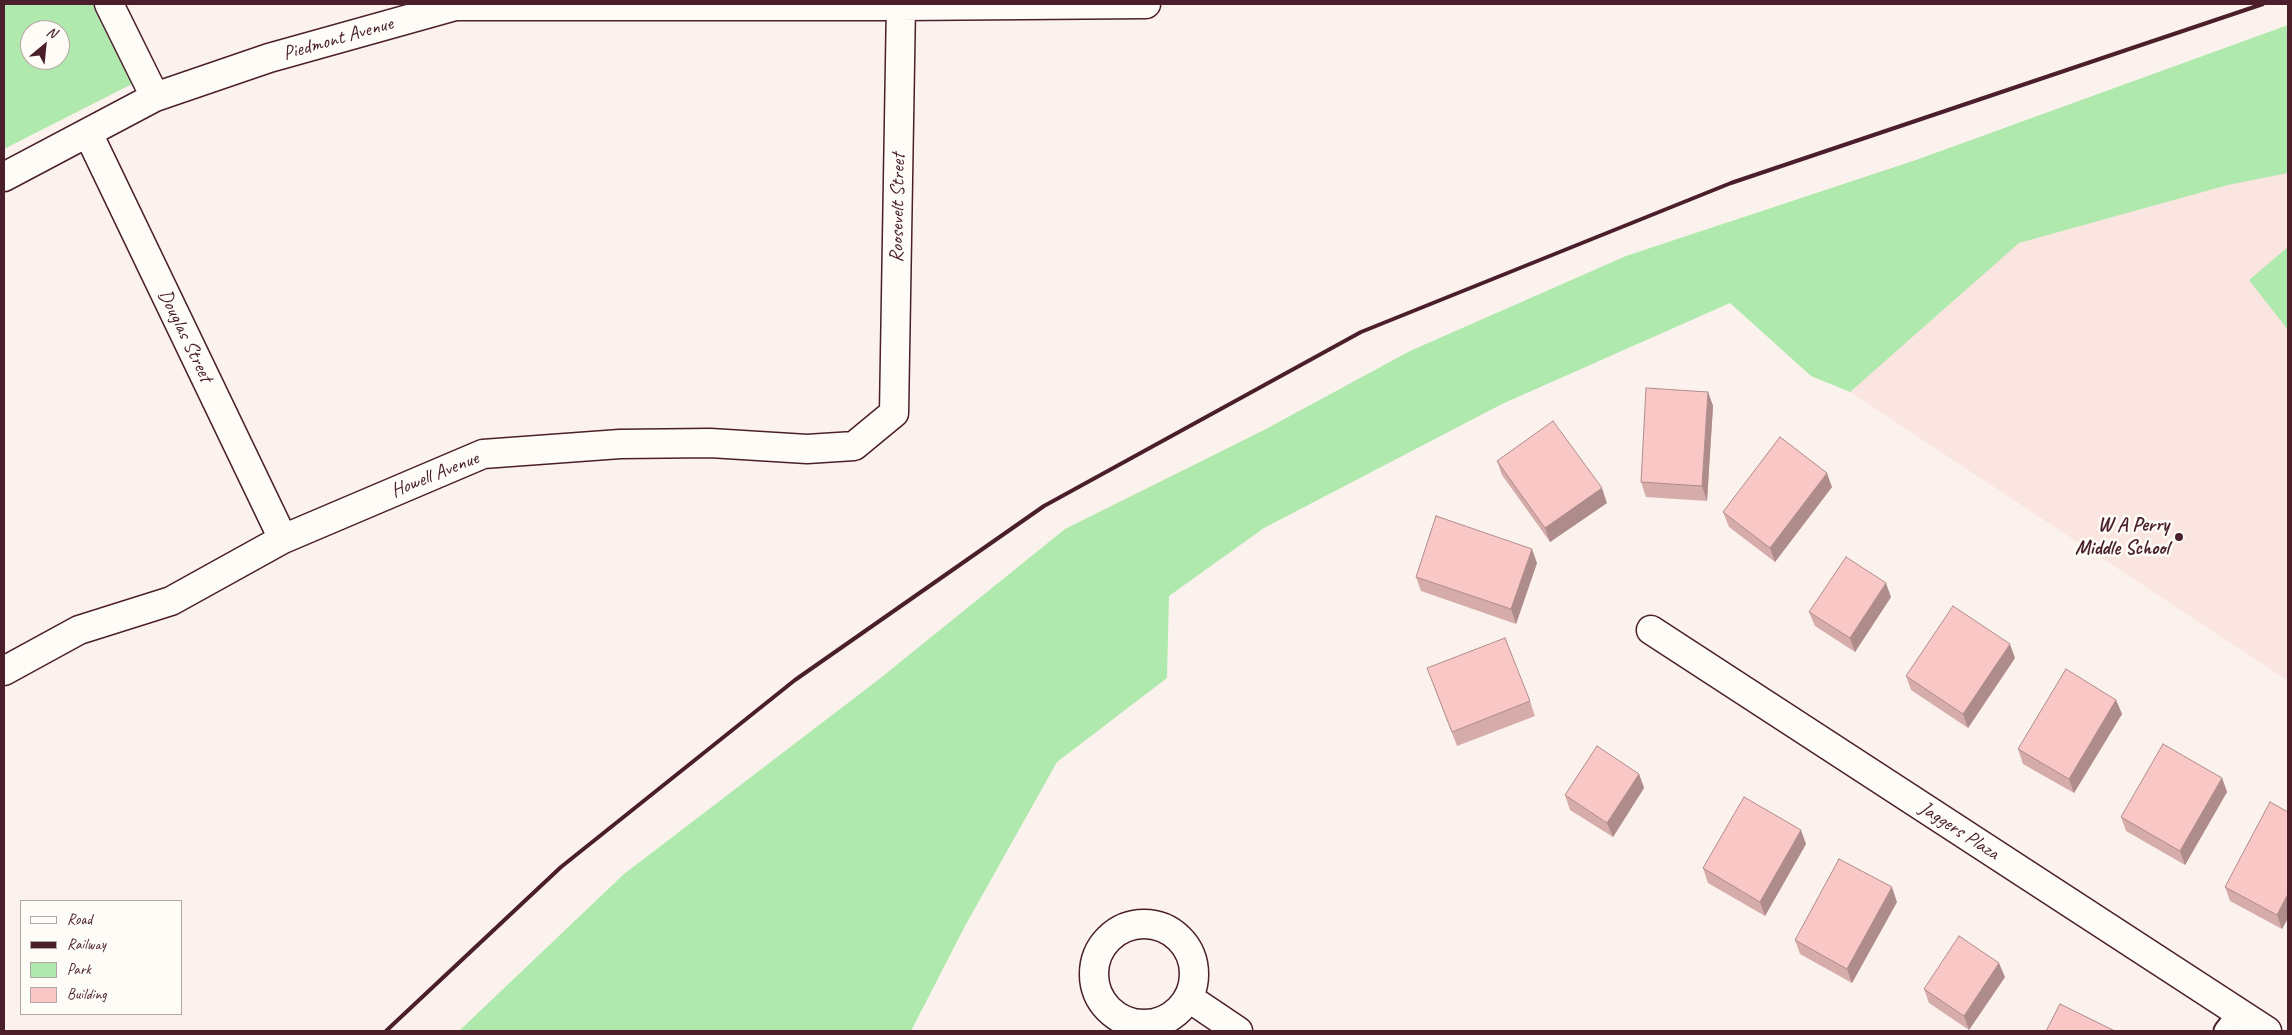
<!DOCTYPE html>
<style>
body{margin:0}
#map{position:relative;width:2292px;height:1035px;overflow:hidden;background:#fcf2ed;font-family:Caveat,sans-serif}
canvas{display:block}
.frame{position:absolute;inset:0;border:5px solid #4a1f2b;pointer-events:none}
.legend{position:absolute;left:20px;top:900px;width:162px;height:115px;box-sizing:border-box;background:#fdfcf7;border:1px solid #b5a4a5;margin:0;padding:6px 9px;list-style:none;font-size:15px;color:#4a1f2b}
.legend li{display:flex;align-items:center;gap:10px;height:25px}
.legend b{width:25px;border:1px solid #b5a4a5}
.north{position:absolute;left:20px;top:20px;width:50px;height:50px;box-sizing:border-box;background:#fdfcf7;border:1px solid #b5a4a5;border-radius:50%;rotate:28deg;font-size:14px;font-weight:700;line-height:20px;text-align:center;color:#4a1f2b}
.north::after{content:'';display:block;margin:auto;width:18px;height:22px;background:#4a1f2b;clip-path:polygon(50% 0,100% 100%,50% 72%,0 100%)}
</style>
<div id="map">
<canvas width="2292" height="1035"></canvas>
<div class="frame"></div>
<ul class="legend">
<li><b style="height:6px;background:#fdfcf7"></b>Road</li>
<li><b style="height:6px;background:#4a1f2b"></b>Railway</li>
<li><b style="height:14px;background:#afe9ad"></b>Park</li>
<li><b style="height:14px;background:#f9c8c6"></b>Building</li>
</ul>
<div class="north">N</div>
</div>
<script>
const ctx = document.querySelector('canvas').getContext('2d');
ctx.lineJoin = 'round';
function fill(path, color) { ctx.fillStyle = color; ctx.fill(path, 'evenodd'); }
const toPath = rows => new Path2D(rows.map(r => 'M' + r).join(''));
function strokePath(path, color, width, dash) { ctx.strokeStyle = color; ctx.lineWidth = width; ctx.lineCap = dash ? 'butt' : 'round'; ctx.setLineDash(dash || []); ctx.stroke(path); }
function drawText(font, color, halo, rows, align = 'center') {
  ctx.font = font + ' Caveat,sans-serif'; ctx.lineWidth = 5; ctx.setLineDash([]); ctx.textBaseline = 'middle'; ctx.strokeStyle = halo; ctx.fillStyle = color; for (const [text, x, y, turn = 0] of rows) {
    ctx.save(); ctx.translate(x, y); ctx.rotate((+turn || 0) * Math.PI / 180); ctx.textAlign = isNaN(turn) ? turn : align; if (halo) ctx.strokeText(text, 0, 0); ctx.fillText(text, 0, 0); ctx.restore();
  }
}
fill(toPath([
 [2288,140,2288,681,1850,392,1968,233]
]), '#fbe5e1');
fill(toPath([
 [4,4,97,4,136,82,4,149],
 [30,30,60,30,60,60,30,60],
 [2288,25,2288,173,2228,185,2019,243,1850,392,1811,376,1730,303,1502,404,1264,528,1169,596,1167,678,1057,762,965,926,911,1031,459,1031,624,874,878,680,1065,529,1264,430,1410,351,1626,256,1916,160],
 [2288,247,2288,330,2249,280]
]), '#afe9ad');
const service = toPath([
 [2225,1031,2239,1013]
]);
const minor = toPath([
 [109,4,155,97],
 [88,133,283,539],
 [4,177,155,97,269,58,455,6,901,6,1146,4],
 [1651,630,2267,1031],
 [4,671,79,630,171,601,283,539,483,454,620,444,710,443,807,449,854,446,894,413,901,4],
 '1094 974a50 50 0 1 1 100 0a50 50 0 1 1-100 0Z',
 [1189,998,1238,1031]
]);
strokePath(service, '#4a1f2b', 25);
strokePath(minor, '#4a1f2b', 31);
strokePath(service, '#fdfcf7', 21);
strokePath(minor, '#fdfcf7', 28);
strokePath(toPath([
 [386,1031,561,867,795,680,1044,506,1361,332,1731,183,2263,4]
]), '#4a1f2b', 4);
fill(toPath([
 [1708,392,1713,406,1707,501,1646,497,1641,482],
 [1497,461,1607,503,1550,542,1502,475],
 [1832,487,1775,562,1729,527,1723,512],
 [1537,563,1516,624,1421,591,1416,577],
 [1891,597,1855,652,1815,626,1809,612],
 [2015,658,1968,728,1911,690,1906,676],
 [1427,668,1530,701,1535,716,1457,746],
 [2116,700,2122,714,2074,793,2023,764,2018,749],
 [1639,774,1644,788,1613,837,1570,810,1565,795],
 [2222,778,2227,792,2185,865,2126,831,2121,817],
 [2288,812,2288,918,2282,929,2230,901,2225,887],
 [1806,844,1765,916,1708,883,1703,868],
 [1897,902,1852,983,1800,954,1795,940],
 [2005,977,1969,1030,1929,1003,1924,989]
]), '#d6acaa');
fill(toPath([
 [1708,392,1713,406,1707,501,1702,486],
 [1827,473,1832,487,1775,562,1770,548],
 [1602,488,1607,503,1550,542,1545,528],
 [1532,549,1537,563,1516,624,1511,609],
 [1886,583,1891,597,1855,652,1850,638],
 [2010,644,2015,658,1968,728,1963,714],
 [2116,700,2122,714,2074,793,2069,779],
 [1639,774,1644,788,1613,837,1607,823],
 [2222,778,2227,792,2185,865,2180,851],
 [1801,830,1806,844,1765,916,1760,902],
 [1892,887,1897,902,1852,983,1847,969],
 [2288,894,2288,918,2282,929,2277,915],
 [1999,963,2005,977,1969,1030,1964,1016]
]), '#ae8c8b');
const building = toPath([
 [1646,388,1708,392,1702,486,1641,482,1646,388],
 [1553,421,1602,488,1545,528,1497,461,1553,421],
 [1780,437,1827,473,1770,548,1723,512,1780,437],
 [1436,516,1532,549,1511,609,1416,577,1436,516],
 [1846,557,1886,583,1850,638,1809,612,1846,557],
 [1953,606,2010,644,1963,714,1906,676,1953,606],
 [1505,638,1530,701,1452,732,1427,668,1505,638],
 [2066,669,2116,700,2069,779,2018,749,2066,669],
 [2163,744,2222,778,2180,851,2121,817,2163,744],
 [1597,746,1639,774,1607,823,1565,795,1597,746],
 [1744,797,1801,830,1760,902,1703,868,1744,797],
 [2270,802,2288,812,2288,894,2277,915,2225,887,2270,802],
 [1839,859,1892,887,1847,969,1795,940,1839,859],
 [1959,936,1999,963,1964,1016,1924,989,1959,936],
 [2060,1004,2115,1031,2046,1031,2060,1004]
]);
fill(building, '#f9c8c6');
strokePath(building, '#ae8c8b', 1);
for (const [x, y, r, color] of [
 [2179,537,5,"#4a1f2b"]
]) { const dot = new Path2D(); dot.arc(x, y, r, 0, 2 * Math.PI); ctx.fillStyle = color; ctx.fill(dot); strokePath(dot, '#fdfcf7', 2); }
drawText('20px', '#4a1f2b', '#fdfcf7', [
 ["Piedmont Avenue",338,39,-16],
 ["Roosevelt Street",898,208,-89],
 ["Douglas Street",185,336,64],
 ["Howell Avenue",435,475,-22],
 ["Jaggers Plaza",1959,831,33]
]);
drawText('bold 20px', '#4a1f2b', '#fdfcf7', [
 ["W A Perry",2169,526],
 ["Middle School",2169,549]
], 'right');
</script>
